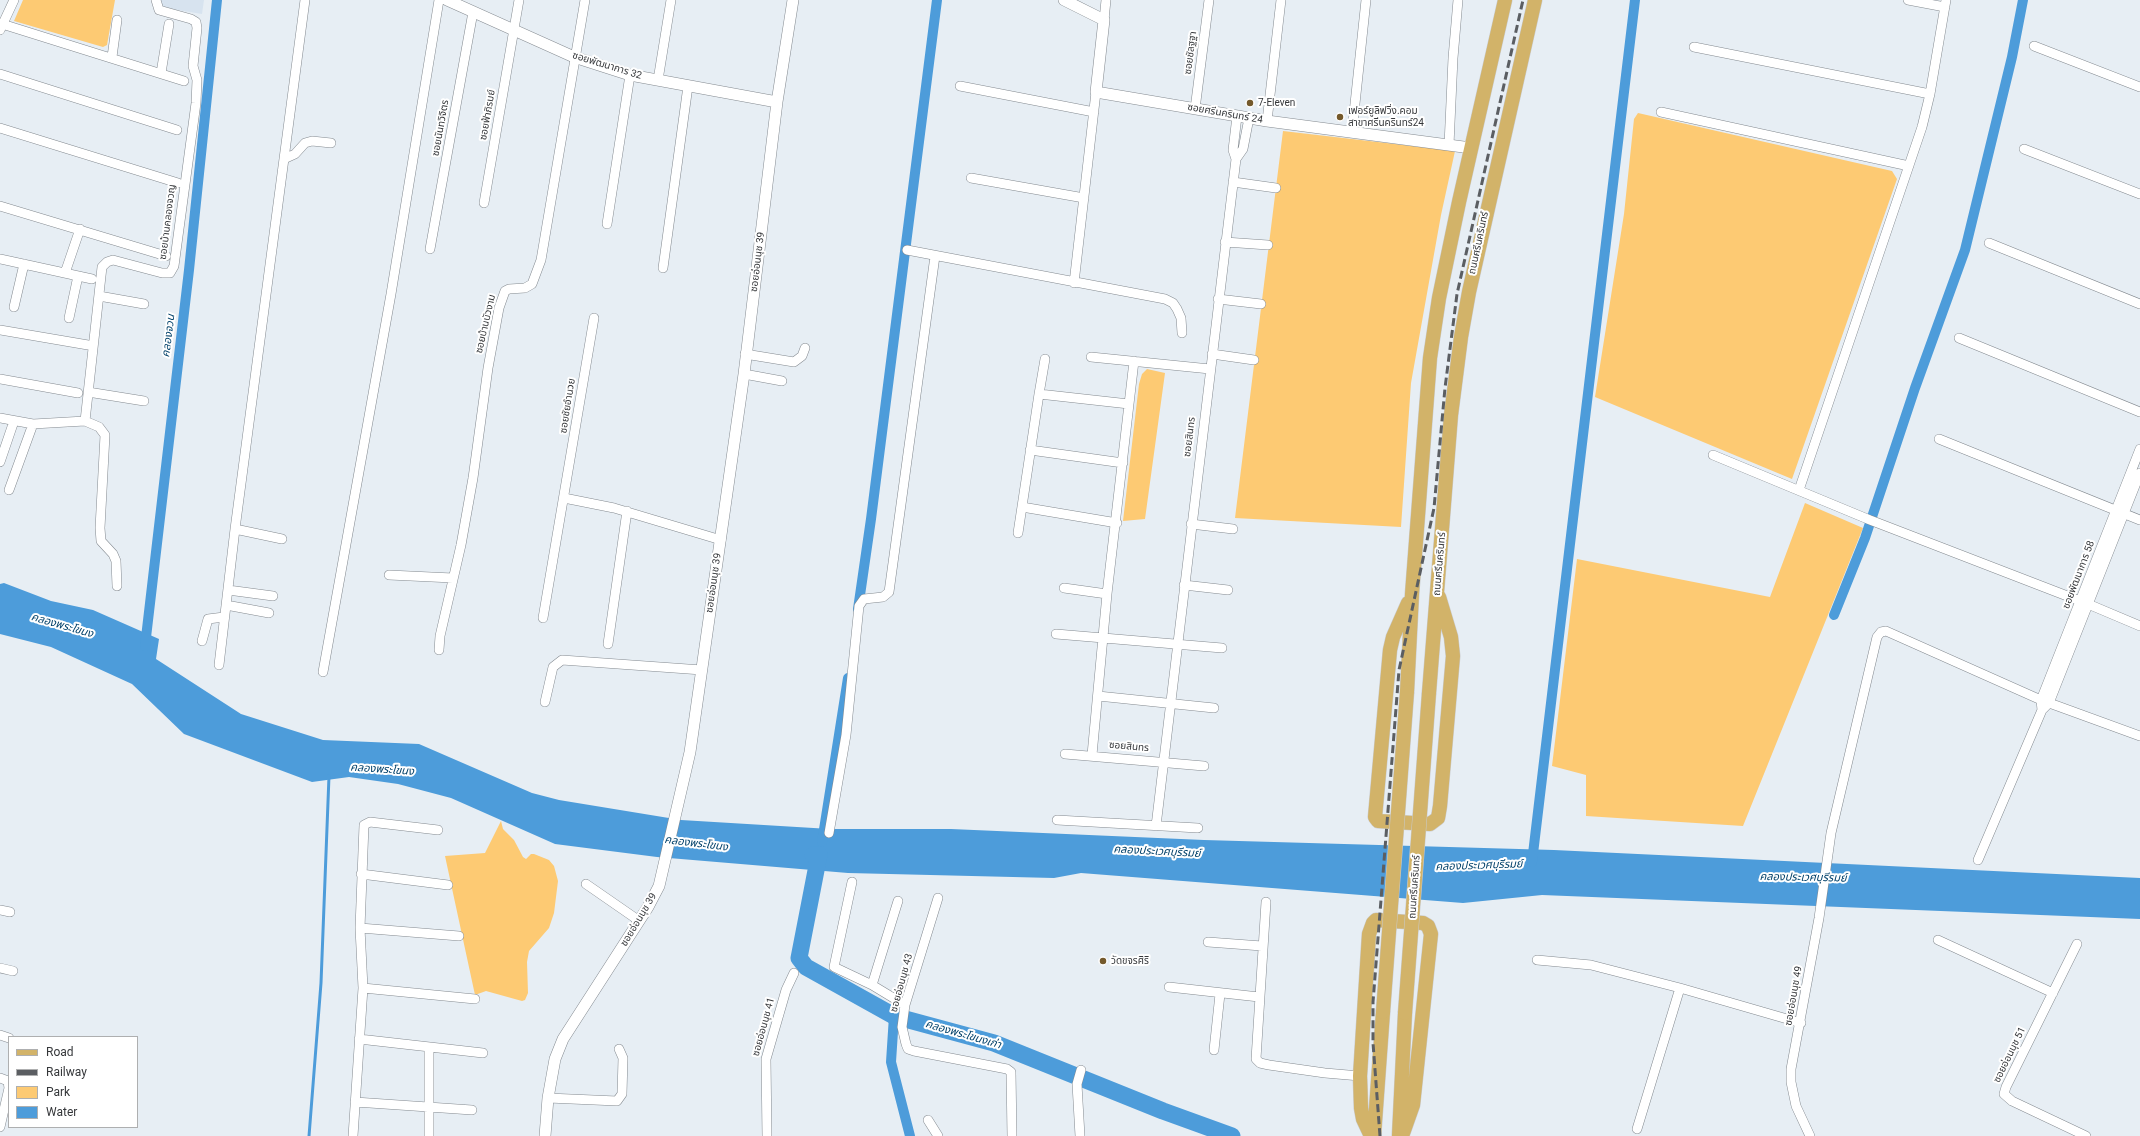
<!DOCTYPE html>
<meta charset="utf-8">
<style>
body{margin:0}
#map{position:relative;width:2140px;height:1136px;overflow:hidden;background:#e7eef4;font-family:Roboto,sans-serif}
canvas{display:block}
.legend{position:absolute;left:8px;top:1036px;width:130px;height:92px;box-sizing:border-box;background:#fff;border:1px solid #aeafb0;margin:0;padding:5px 7px;list-style:none;font-size:12px;color:#35373a}
.legend li{display:flex;align-items:center;gap:8px;height:20px}
.legend b{width:20px;border:1px solid #aeafb0}
</style>
<div id="map">
<canvas width="2140" height="1136"></canvas>
<ul class="legend">
<li><b style="height:5px;background:#d2b369"></b>Road</li>
<li><b style="height:5px;background:#5b5e62"></b>Railway</li>
<li><b style="height:11px;background:#fdca73"></b>Park</li>
<li><b style="height:11px;background:#4d9cda"></b>Water</li>
</ul>
</div>
<script>
const ctx = document.querySelector('canvas').getContext('2d');
ctx.lineJoin = 'round';
function fill(path, color) { ctx.fillStyle = color; ctx.fill(path, 'evenodd'); }
const toPath = rows => new Path2D(rows.map(r => 'M' + r).join(''));
function strokePath(path, color, width, dash) { ctx.strokeStyle = color; ctx.lineWidth = width; ctx.lineCap = dash ? 'butt' : 'round'; ctx.setLineDash(dash || []); ctx.stroke(path); }
function drawText(font, color, halo, rows, align = 'center') {
  ctx.font = font + ' Roboto,"Noto Sans Thai",sans-serif'; ctx.lineWidth = 4; ctx.setLineDash([]); ctx.textBaseline = 'middle'; ctx.strokeStyle = halo; ctx.fillStyle = color; for (const [text, x, y, turn = 0] of rows) {
    ctx.save(); ctx.translate(x, y); ctx.rotate((+turn || 0) * Math.PI / 180); ctx.textAlign = isNaN(turn) ? turn : align; if (halo) ctx.strokeText(text, 0, 0); ctx.fillText(text, 0, 0); ctx.restore();
  }
}
fill(toPath([
 [160,0,204,0,202,14,159,7]
]), '#d7e3ef');
fill(toPath([
 [23,0,115,0,107,45,103,47,14,21],
 [1638,113,1892,171,1897,179,1792,479,1595,397,1624,214,1634,119],
 [1283,131,1455,151,1441,215,1411,383,1401,527,1235,518],
 [1147,369,1165,373,1145,519,1123,521,1139,384,1142,374],
 [1805,503,1863,528,1743,826,1586,816,1586,775,1552,766,1577,559,1770,597],
 [501,821,503,829,514,840,523,857,526,859,531,854,534,854,549,860,554,866,558,881,554,913,549,928,529,951,527,962,528,993,525,1000,522,1001,486,991,475,995,445,856,485,853]
]), '#fdca73');
fill(toPath([
 [4,583,51,601,93,610,159,639,156,659,241,714,323,740,419,744,532,793,559,800,681,820,830,829,951,829,1204,840,1554,850,2140,878,2140,919,1542,895,1463,903,1081,873,1054,878,848,873,657,857,555,844,451,798,398,784,349,777,312,782,184,734,132,684,51,647,0,634,0,584]
]), '#4d9cda');
strokePath(toPath([
 [309,1136,321,983,329,776]
]), '#4d9cda', 3);
strokePath(toPath([
 [858,609,871,519,937,0],
 [1834,615,1865,538,1915,388,1965,250,2012,57,2023,0],
 [145,646,189,270,217,0],
 [822,842,848,678],
 [1532,862,1635,0],
 [894,1016,891,1062,910,1136]
]), '#4d9cda', 10);
strokePath(toPath([
 [813,855,819,855,799,958,806,967,894,1016,994,1043,1163,1111,1232,1136]
]), '#4d9cda', 17);
const minor = toPath([
 [1908,0,1945,7],
 [1104,20,1106,0],
 [2,24,184,81],
 [0,30,14,0],
 [2034,46,2140,87],
 [1694,47,1930,94],
 [112,57,117,20],
 [161,73,169,24],
 [0,74,177,130],
 [658,80,671,0],
 [960,86,1094,112],
 [1195,109,1209,0],
 [1661,112,1909,166],
 [1267,121,1281,0],
 [0,128,178,183],
 [1352,132,1366,0],
 [1449,145,1453,58,1458,0],
 [2024,149,2140,194],
 [284,159,295,154,305,143,312,141,331,143],
 [1236,159,1243,149,1249,118],
 [971,178,1084,198],
 [1233,182,1276,188],
 [484,203,519,0],
 [0,206,166,256],
 [607,224,630,75],
 [1225,242,1268,245],
 [1989,243,2140,304],
 [430,249,473,12],
 [907,250,1165,299,1173,303,1177,309,1181,318,1182,333],
 [0,259,92,279],
 [663,268,688,86],
 [65,273,80,229],
 [1074,283,1096,92],
 [99,296,144,304],
 [1218,299,1261,304],
 [14,307,24,264],
 [69,318,78,276],
 [0,330,88,345],
 [1959,338,2140,412],
 [745,354,794,362,802,356,805,348],
 [1212,354,1254,360],
 [1091,357,1210,369],
 [1045,359,1039,394,1129,404],
 [744,374,782,381],
 [0,379,78,393],
 [88,392,144,401],
 [0,418,33,424,85,421,102,267,107,262,113,260,162,273,170,273,174,266,196,103,197,80,193,66,197,28,196,22,191,19,159,10,156,0],
 [85,421,99,427,105,435,100,528,101,541,113,554,116,561,117,586],
 [1939,439,2140,520],
 [2140,449,2041,700,2042,710,2049,703,2140,473],
 [1030,450,1123,463],
 [1713,455,1870,520,2088,604,2140,626],
 [0,462,14,421],
 [9,490,33,424],
 [1799,490,1922,127,1930,94,1946,0],
 [564,498,614,508,721,540],
 [1022,507,1117,523],
 [1191,524,1233,529],
 [235,529,282,539],
 [1018,533,1039,394],
 [389,575,453,578],
 [1184,585,1228,590],
 [1064,588,1107,594],
 [228,590,273,596],
 [226,605,269,613],
 [543,618,594,318],
 [1056,634,1222,648],
 [202,641,208,619,224,617],
 [608,644,627,511],
 [439,650,440,636,461,545,473,478,488,368,499,308,505,291,509,289,525,288,532,284,541,260,585,0],
 [219,665,235,529,305,0],
 [323,672,391,294,439,0],
 [1098,696,1214,708],
 [545,702,553,667,562,660,702,670],
 [1065,754,1204,766],
 [1092,755,1107,594,1134,361],
 [1057,820,1198,828],
 [1156,826,1236,159,1233,150,1237,116],
 [829,833,846,735,859,606,864,599,883,597,889,592,935,256],
 [1978,860,2042,710],
 [361,874,448,885],
 [852,882,834,967,872,985,905,1005],
 [586,884,638,920],
 [938,898,905,1005,902,1027,906,1044,908,1049,914,1051,1007,1069,1011,1072,1012,1136],
 [1266,902,1256,1059,1260,1063,1269,1065,1325,1073,1360,1076],
 [0,910,10,912],
 [360,928,459,936],
 [1938,940,2053,993],
 [1208,942,1262,946],
 [2077,944,2006,1087,2004,1094,2012,1101,2086,1136],
 [1537,960,1591,965,1680,988,1801,1023],
 [0,968,13,971],
 [872,985,898,901],
 [1169,987,1259,997],
 [363,988,475,999],
 [0,1035,9,1038],
 [359,1039,483,1053],
 [1214,1050,1220,994],
 [0,1078,8,1081,9,1088,0,1127],
 [548,1098,617,1101,622,1094,623,1058,619,1049],
 [355,1102,472,1110],
 [928,1120,938,1136],
 [1637,1129,1680,988],
 [353,1136,363,988,360,928,364,825,370,822,438,830],
 [429,1136,429,1048],
 [767,1136,766,1059,786,990,794,973],
 [1080,1136,1077,1084,1081,1070],
 [1810,1136,1796,1106,1791,1082,1791,1069,1819,918,1831,833,1877,637,1881,632,1886,631,2041,700,2140,736]
]);
const tertiary = toPath([
 [447,0,574,57,630,75,777,102],
 [1064,0,1104,20,1096,92,1267,121,1471,148],
 [545,1136,548,1098,555,1059,563,1039,648,907,659,886,690,752,744,374,777,102,793,0]
]);
const primary = toPath([
 [1408,603,1393,637,1390,650,1375,817,1378,821,1430,824,1438,818,1440,806,1453,656,1451,637,1439,597],
 [1407,692,1412,594,1430,358,1439,298,1459,202,1505,0],
 [1429,693,1451,415,1461,337,1469,292,1535,0],
 [1399,1135,1405,1013],
 [1371,1136,1363,1119,1361,1108,1360,1076,1369,934,1373,923,1376,920,1423,923,1428,926,1431,934,1413,1105,1402,1136],
 [1374,1136,1383,1012]
]);
strokePath(minor, '#848a90', 10);
strokePath(tertiary, '#848a90', 12);
strokePath(primary, '#cacbcc', 15);
strokePath(minor, '#fff', 9);
strokePath(tertiary, '#fff', 11);
strokePath(primary, '#d2b369', 14);
strokePath(toPath([
 [1380,1136,1373,1043,1373,1002,1399,670,1434,508,1445,388,1457,294,1523,0]
]), '#5b5e62', 3, [8, 4]);
const primaryBridge = toPath([
 [1383,1012,1407,692],
 [1405,1013,1429,693]
]);
strokePath(primaryBridge, '#cacbcc', 15, []);
strokePath(primaryBridge, '#d2b369', 14);
for (const [x, y, r, color] of [
 [1250,103,4,"#74592b"],
 [1340,117,4,"#74592b"],
 [1103,961,4,"#74592b"]
]) { const dot = new Path2D(); dot.arc(x, y, r, 0, 2 * Math.PI); ctx.fillStyle = color; ctx.fill(dot); strokePath(dot, '#fff', 1.5); }
drawText('10px', '#35373a', '#fff', [
 ["ซอยชัลฐฐา",1191,53,-83],
 ["ซอยพัฒนาการ 32",607,66,17],
 ["ซอยศรีนครินทร์ 24",1225,114,10],
 ["ซอยฟ้าภิรมย์",488,115,-80],
 ["ซอยนันทวิจิตร",441,128,-80],
 ["ซอยบ้านคลองจวญ",168,222,-83],
 ["ถนนศรีนครินทร์",1479,243,-78],
 ["ซอยอ่อนนุช 39",758,262,-83],
 ["ซอยบ้านบัวงาม",486,324,-77],
 ["ซอยชัยอำนวย",568,406,-81],
 ["ซอยสินทร",1190,437,-83],
 ["ถนนศรีนครินทร์",1440,564,-85],
 ["ซอยพัฒนาการ 58",2079,575,-69],
 ["ซอยอ่อนนุช 39",714,583,-82],
 ["ซอยสินทร",1129,747,5],
 ["ถนนศรีนครินทร์",1415,887,-86],
 ["ซอยอ่อนนุช 39",639,920,-59],
 ["ซอยอ่อนนุช 43",902,983,-75],
 ["ซอยอ่อนนุช 49",1794,996,-80],
 ["ซอยอ่อนนุช 41",764,1027,-75],
 ["ซอยอ่อนนุช 51",2010,1055,-64]
]);
drawText('10px', '#35373a', '#fff', [
 ["7-Eleven",1258,103],
 ["เฟอร์ยูลิฟวิ่ง.คอม",1348,111],
 ["สาขาศรีนครินทร์24",1348,123],
 ["วัดขจรศิริ",1111,961]
], 'left');
drawText('italic 11px', '#02416a', '#fff', [
 ["คลองจวน",169,336,-83],
 ["คลองพระโขนง",62,626,16],
 ["คลองพระโขนง",382,770,4],
 ["คลองพระโขนง",696,844,7],
 ["คลองประเวศบุรีรมย์",1157,852,3],
 ["คลองประเวศบุรีรมย์",1479,866,-2],
 ["คลองประเวศบุรีรมย์",1803,878,1],
 ["คลองพระโขนงเก่า",963,1035,16]
]);
</script>
